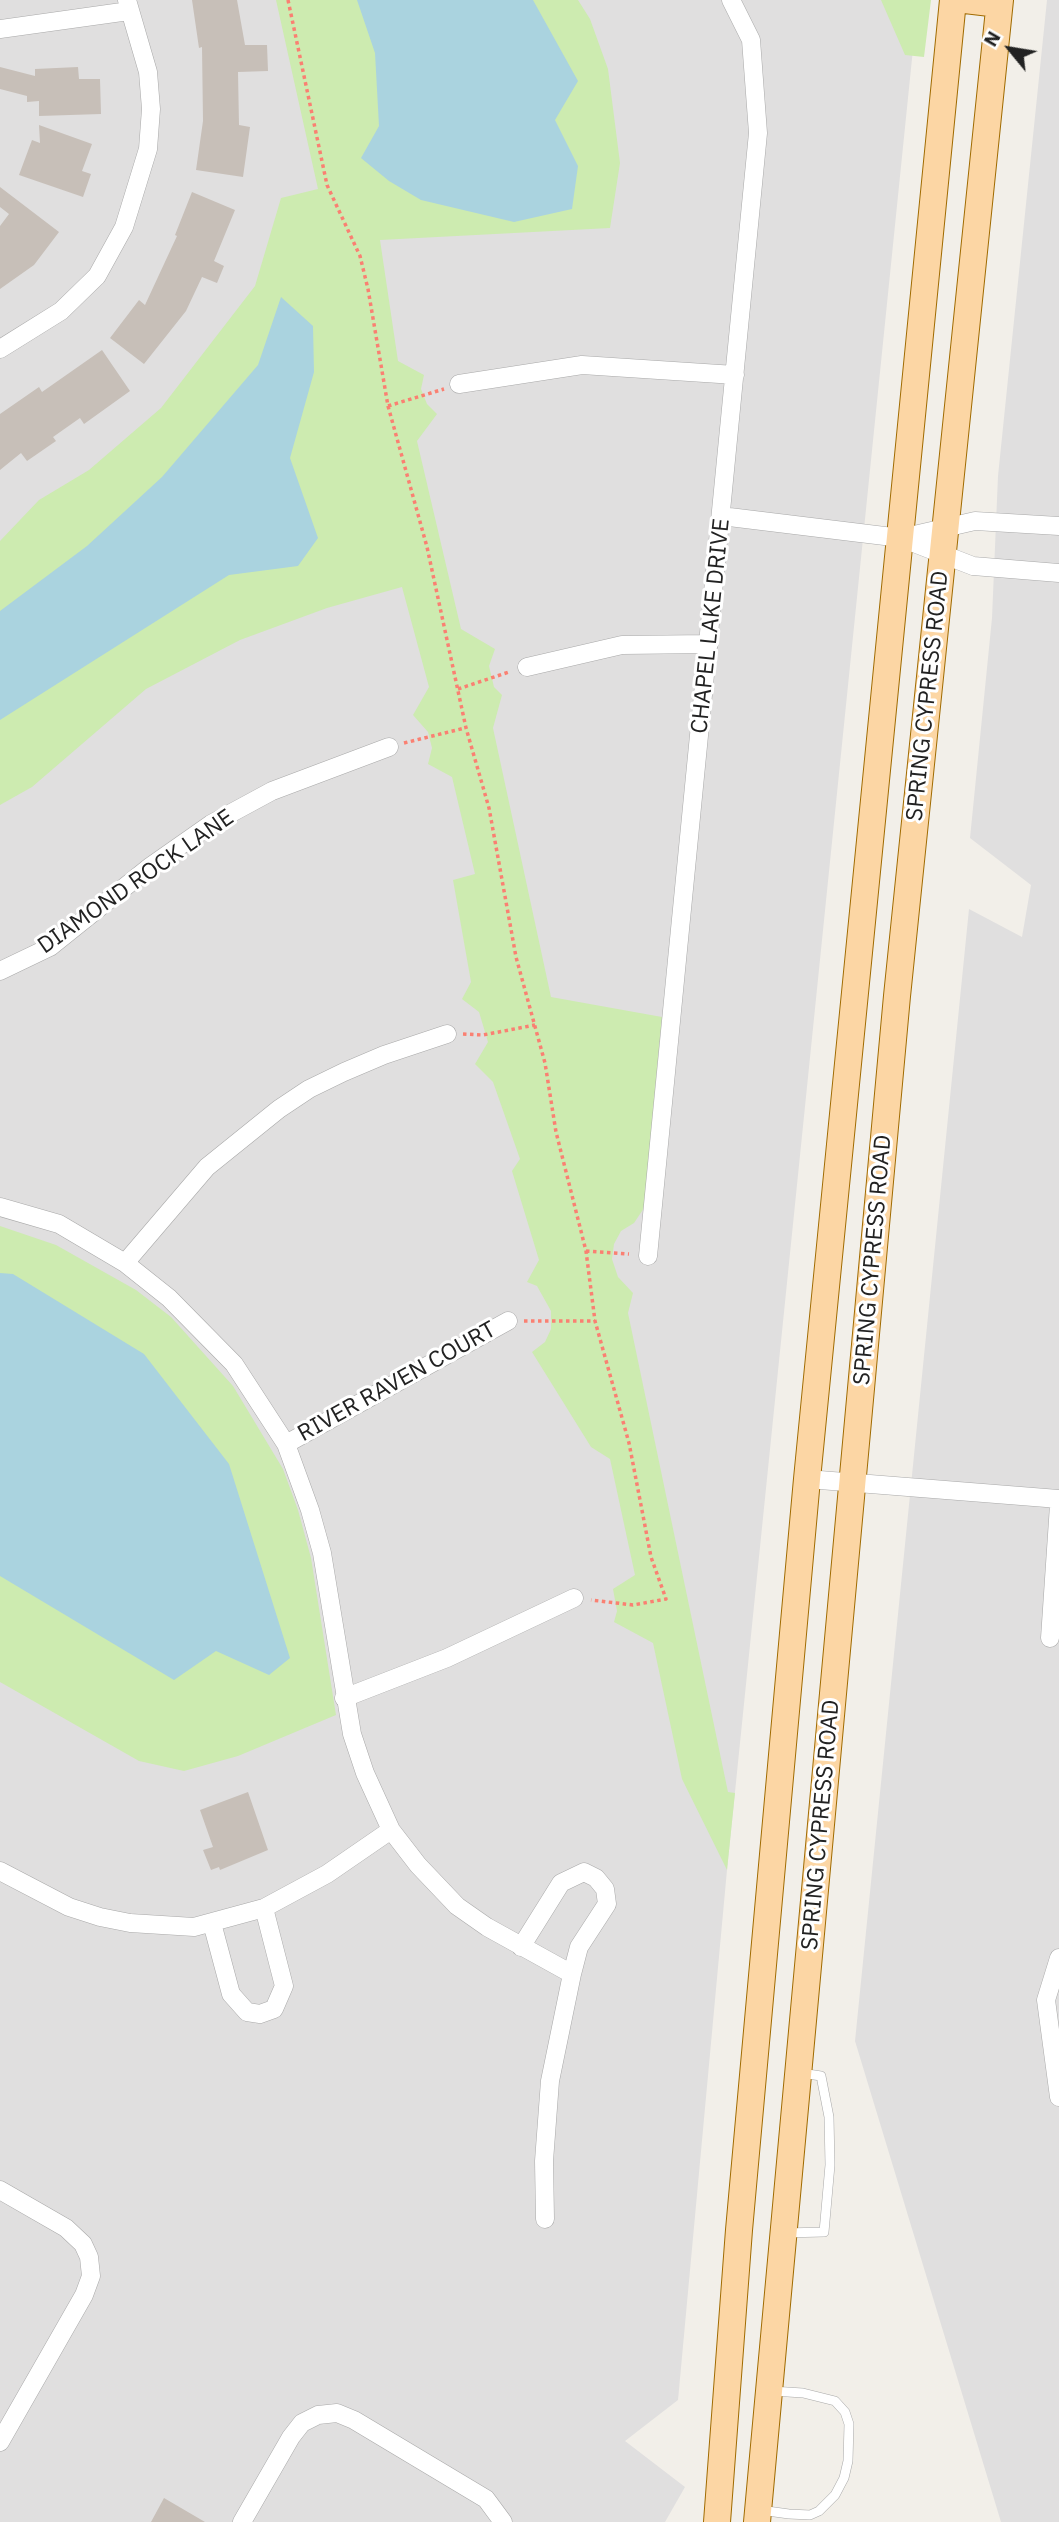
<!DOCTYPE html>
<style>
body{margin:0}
#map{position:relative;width:1059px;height:2522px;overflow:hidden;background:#f2efe9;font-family:"IBM Plex Sans",sans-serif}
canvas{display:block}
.north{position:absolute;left:975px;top:14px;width:70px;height:70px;-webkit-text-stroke:5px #fff;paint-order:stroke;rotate:300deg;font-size:19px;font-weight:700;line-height:28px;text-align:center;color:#222}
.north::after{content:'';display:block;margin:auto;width:24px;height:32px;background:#222;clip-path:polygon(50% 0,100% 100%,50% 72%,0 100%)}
</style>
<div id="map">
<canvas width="1059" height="2522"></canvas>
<div class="north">N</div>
</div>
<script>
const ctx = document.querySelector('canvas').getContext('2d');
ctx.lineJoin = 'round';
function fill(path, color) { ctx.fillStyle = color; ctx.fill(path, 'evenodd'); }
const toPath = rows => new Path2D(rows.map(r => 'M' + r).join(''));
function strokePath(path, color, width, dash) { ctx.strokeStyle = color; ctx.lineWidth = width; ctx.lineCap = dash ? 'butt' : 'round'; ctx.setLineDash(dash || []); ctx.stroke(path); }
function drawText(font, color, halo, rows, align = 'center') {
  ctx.font = font + ' "IBM Plex Sans",sans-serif'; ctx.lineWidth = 6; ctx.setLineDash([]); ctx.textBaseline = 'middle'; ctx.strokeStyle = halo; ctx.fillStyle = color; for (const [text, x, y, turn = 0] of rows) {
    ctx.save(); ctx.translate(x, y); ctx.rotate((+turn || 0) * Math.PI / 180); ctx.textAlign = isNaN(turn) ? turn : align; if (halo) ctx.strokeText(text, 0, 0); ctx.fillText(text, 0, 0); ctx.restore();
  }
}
fill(toPath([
 [0,0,918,0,727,1870,678,2400,625,2441,685,2487,665,2522,0,2522],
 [1047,0,1059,0,1059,2522,1001,2522,855,2041,969,909,1022,937,1031,885,970,838,992,618,998,476]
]), '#e0dfdf');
fill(toPath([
 [276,0,578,0,590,19,608,69,620,163,610,228,380,240,398,361,424,375,421,389,427,404,437,414,417,441,461,629,495,649,489,666,494,687,502,695,493,728,551,997,662,1017,644,1208,634,1223,621,1231,614,1244,612,1259,618,1277,633,1293,628,1313,728,1792,735,1793,727,1870,682,1779,653,1643,614,1622,617,1611,613,1589,635,1575,610,1459,591,1447,532,1352,545,1342,551,1329,551,1311,537,1286,527,1282,539,1260,512,1171,520,1159,493,1082,475,1064,488,1042,479,1012,462,999,471,982,453,880,475,874,452,777,428,764,432,748,428,732,413,715,429,687,402,587,327,608,240,640,146,689,32,787,0,805,0,541,39,500,89,470,161,408,255,286,281,198,318,189],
 [881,0,931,0,924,57,905,55],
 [0,1226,56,1245,136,1290,171,1317,233,1386,283,1469,298,1510,311,1558,336,1715,238,1756,184,1771,139,1761,0,1682]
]), '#cdebb0');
fill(toPath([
 [357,0,533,0,578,81,555,120,578,166,572,209,514,222,421,200,389,181,361,158,379,126,375,53],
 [281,297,313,326,314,372,290,458,318,538,298,566,229,575,0,720,0,611,87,546,162,477,258,365],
 [0,1273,13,1274,144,1354,229,1464,290,1658,269,1675,216,1651,174,1680,0,1576]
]), '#aad3df');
fill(toPath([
 [192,0,237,0,245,45,267,45,268,71,238,72,239,125,250,127,243,177,196,170,203,121,202,47,199,48],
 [0,67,35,76,35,69,78,67,79,79,100,79,101,114,39,116,39,101,27,102,27,96,0,89],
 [39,125,92,144,82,171,91,174,83,197,19,175,32,140,40,143],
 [0,187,59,232,34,265,0,289,0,226,9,214,0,207],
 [192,192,235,210,214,261,224,266,217,283,202,277,186,311,144,364,110,338,139,300,145,305,177,236,175,235],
 [102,350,130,391,84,424,80,418,53,437,56,441,27,461,21,453,0,470,0,414,39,387,42,392],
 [248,1792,268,1850,220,1870,219,1867,211,1870,203,1850,213,1847,200,1810],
 [164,2498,205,2522,151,2522]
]), '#c7bfb8');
const service = toPath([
 [785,2233,824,2232,830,2165,829,2117,821,2076,801,2073],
 [760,2510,789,2514,810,2515,819,2511,835,2495,844,2478,848,2461,849,2424,845,2412,835,2401,803,2393,772,2391]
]);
const minor = toPath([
 [0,29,129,11],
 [0,349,61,311,97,276,124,227,148,149,151,109,148,72,127,0],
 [459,384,582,365,735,375],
 [721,516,901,538,973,566,1059,573],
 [901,538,975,521,1059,526],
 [527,667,622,645,709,644],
 [0,971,50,947,151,866,211,824,272,791,389,747],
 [0,1207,59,1224,125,1263,169,1298,234,1364,286,1444,310,1510,322,1553,352,1734,365,1773,391,1830,418,1865,457,1906,487,1927,572,1974],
 [648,1256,758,133,751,40,731,0],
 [125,1263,207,1167,279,1109,309,1089,344,1072,384,1055,447,1034],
 [286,1444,508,1321],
 [807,1479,1059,1499],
 [1050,1638,1059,1505],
 [344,1698,447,1658,574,1598],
 [0,1871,69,1907,100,1917,130,1923,194,1927,264,1908,327,1874,391,1830],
 [212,1923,231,1994,247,2012,260,2014,274,2009,284,1986,264,1908],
 [521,1947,561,1883,584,1872,596,1878,605,1889,607,1904,579,1947,572,1974,550,2081,544,2161,545,2219],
 [1059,1958,1046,2000,1059,2097],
 [0,2190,66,2228,83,2244,89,2257,91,2276,84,2295,0,2442],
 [242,2522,291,2437,302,2423,318,2415,337,2413,354,2420,486,2499,503,2522]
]);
const primary = toPath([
 [965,0,999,4],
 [717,2522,739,2230,807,1479,953,0],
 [757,2522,897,996,1000,0]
]);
strokePath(service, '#a9a9a9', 10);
strokePath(minor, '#a9a9a9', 19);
strokePath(primary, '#a06b00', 28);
strokePath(toPath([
 [288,0,327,185,360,256,368,289,388,406,427,547,466,728,489,808,516,957,545,1063,556,1132,586,1251,595,1321,629,1443,651,1557,666,1599,633,1605,591,1600],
 [388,406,444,389],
 [458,689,509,672],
 [404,743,465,728],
 [463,1034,483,1035,535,1025],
 [586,1251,629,1254],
 [524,1321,595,1321]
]), '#fa8072', 3.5, [3.5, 3.5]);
strokePath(service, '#fff', 9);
strokePath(minor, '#fff', 18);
strokePath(primary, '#fcd6a4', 26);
drawText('23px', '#222', '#fff', [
 ["CHAPEL LAKE DRIVE",711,626,-84],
 ["SPRING CYPRESS ROAD",928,696,-84],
 ["DIAMOND ROCK LANE",136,882,-35],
 ["SPRING CYPRESS ROAD",873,1260,-85],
 ["RIVER RAVEN COURT",397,1382,-29],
 ["SPRING CYPRESS ROAD",821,1825,-85]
]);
</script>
